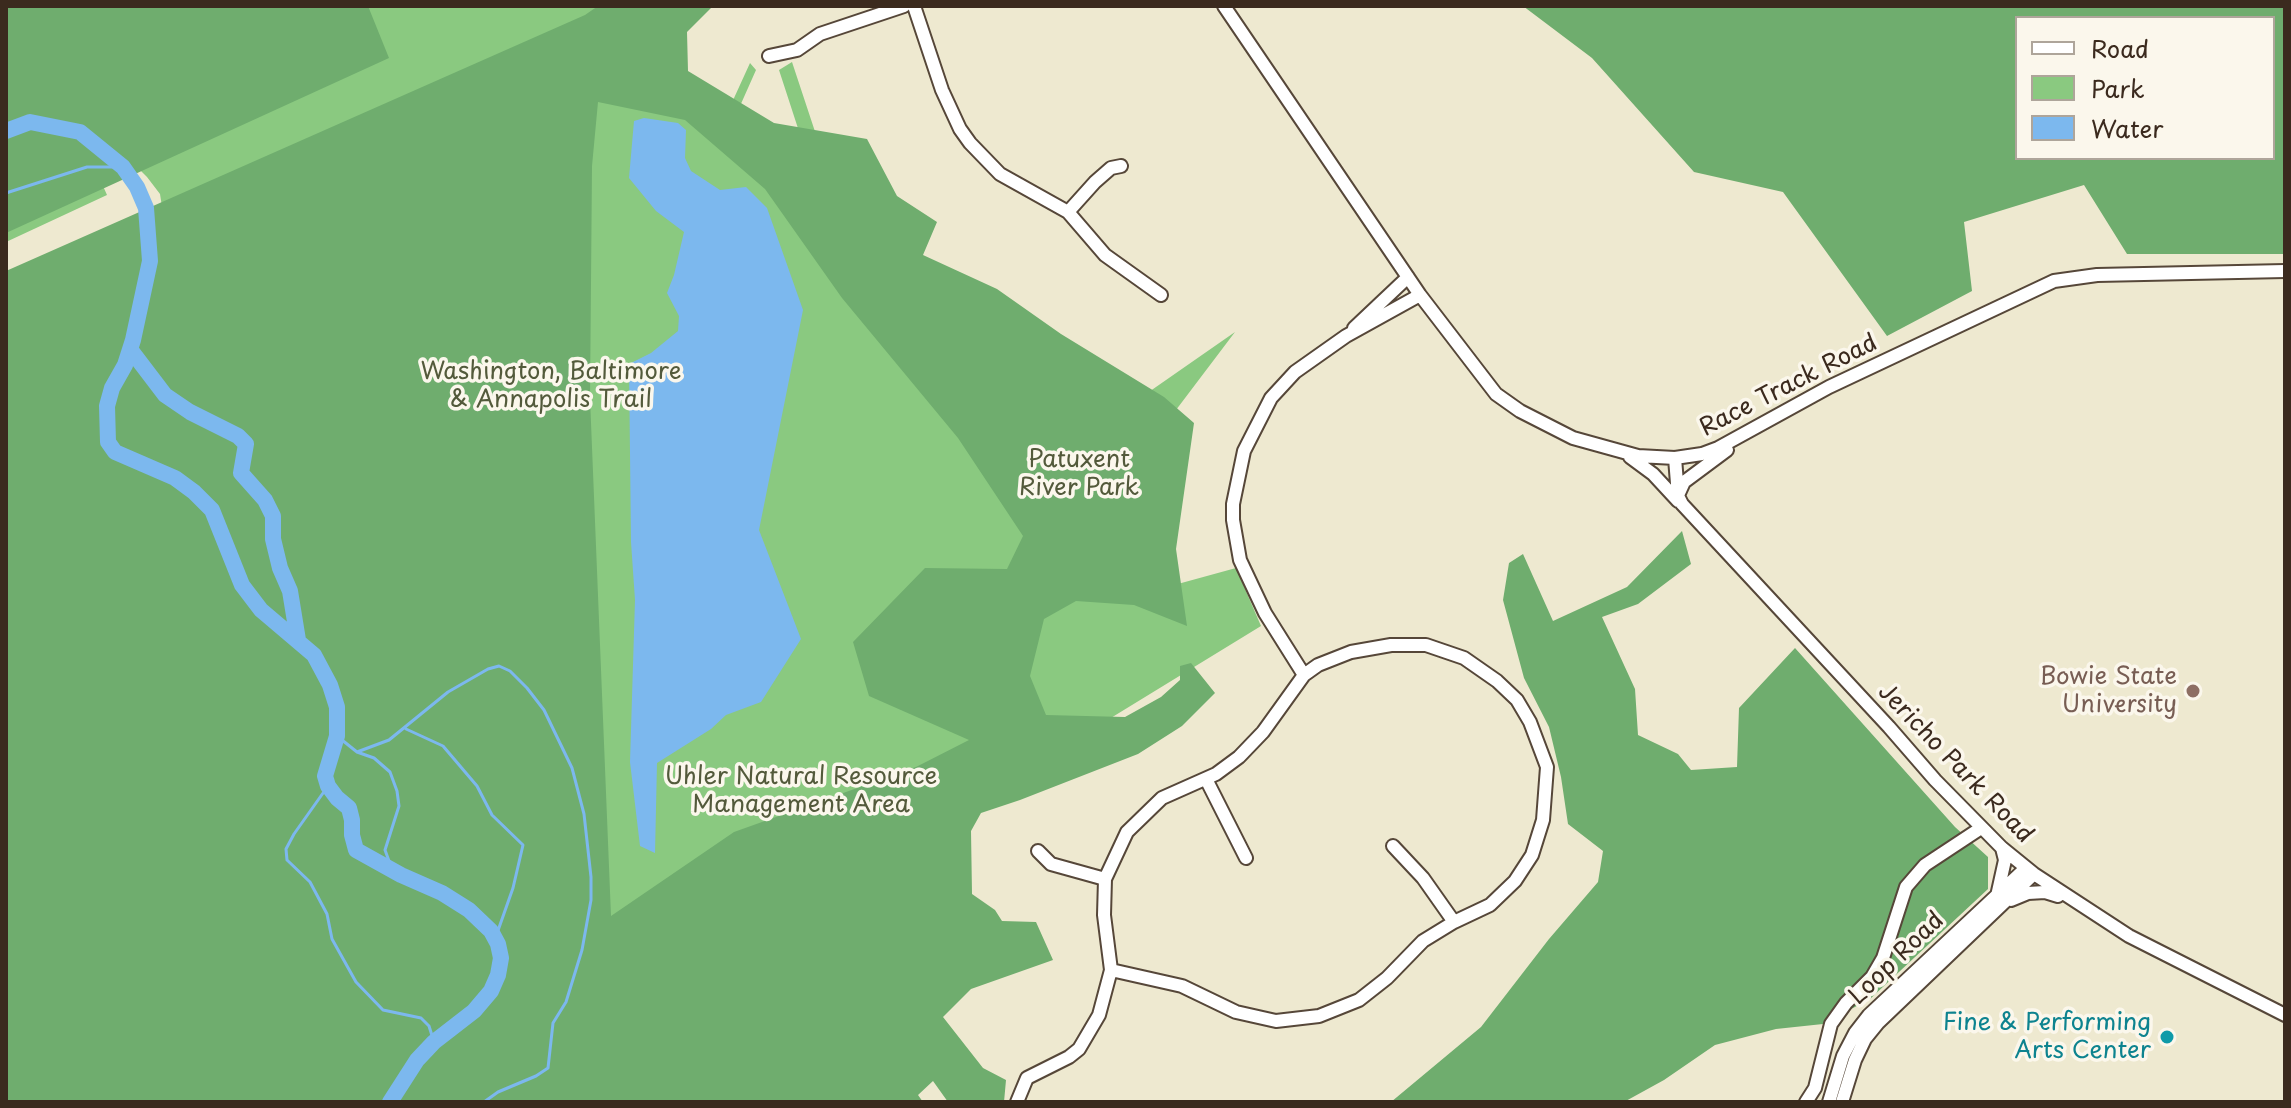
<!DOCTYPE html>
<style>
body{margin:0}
#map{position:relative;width:2291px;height:1108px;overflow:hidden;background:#eee9d0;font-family:"Playpen Sans",sans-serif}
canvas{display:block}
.frame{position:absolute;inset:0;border:8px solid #3b2a1e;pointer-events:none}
.legend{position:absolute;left:2015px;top:16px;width:260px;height:144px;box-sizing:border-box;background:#fbf7ec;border:2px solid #aea59a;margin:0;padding:10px 14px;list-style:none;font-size:24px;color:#3b2a1e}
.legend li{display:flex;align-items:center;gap:16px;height:40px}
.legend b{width:40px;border:2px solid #aea59a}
</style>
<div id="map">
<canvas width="2291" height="1108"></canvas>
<div class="frame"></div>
<ul class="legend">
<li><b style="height:10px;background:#fff"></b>Road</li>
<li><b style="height:22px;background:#8ac980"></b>Park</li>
<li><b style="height:22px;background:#7cb8ee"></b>Water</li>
</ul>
</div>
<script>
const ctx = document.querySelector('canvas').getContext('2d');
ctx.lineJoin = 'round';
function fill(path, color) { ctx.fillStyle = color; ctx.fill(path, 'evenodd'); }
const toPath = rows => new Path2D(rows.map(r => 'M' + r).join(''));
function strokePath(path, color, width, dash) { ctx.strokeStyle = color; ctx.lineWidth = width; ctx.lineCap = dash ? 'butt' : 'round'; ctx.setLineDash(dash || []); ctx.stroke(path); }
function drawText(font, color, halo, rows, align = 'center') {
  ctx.font = font + ' "Playpen Sans",sans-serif'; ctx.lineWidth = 7; ctx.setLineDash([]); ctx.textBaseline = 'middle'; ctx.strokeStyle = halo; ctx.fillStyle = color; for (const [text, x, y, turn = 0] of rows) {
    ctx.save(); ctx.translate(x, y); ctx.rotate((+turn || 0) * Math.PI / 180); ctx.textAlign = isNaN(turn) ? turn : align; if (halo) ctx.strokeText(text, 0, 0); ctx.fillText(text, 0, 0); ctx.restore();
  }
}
fill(toPath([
 [6,6,685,6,660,56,724,120,750,63,756,70,732,124,807,156,779,70,792,62,831,180,1110,419,1235,332,1151,443,1145,593,1236,568,1261,626,1101,724,424,1102,171,264,160,194,147,177,114,144],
 [6,164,99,177,107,195,6,242]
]), '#8ac980');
fill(toPath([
 [6,6,368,6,389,58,6,233],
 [598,6,713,6,687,32,688,71,774,123,867,139,897,196,937,222,923,255,997,289,1061,334,1164,397,1194,423,1176,549,1187,626,1134,605,1076,601,1044,619,1030,676,1046,715,1125,717,1161,697,1180,680,1180,666,1191,663,1215,693,1182,726,1138,754,1020,800,981,813,971,831,972,894,995,910,1002,921,1036,922,1053,960,971,989,943,1017,983,1068,1006,1080,1004,1102,948,1102,933,1081,918,1095,923,1102,6,1102,6,271,585,15],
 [598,102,685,120,765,189,842,298,958,438,1023,536,1007,569,925,568,853,642,869,696,969,740,916,767,734,832,611,916,590,398,592,166],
 [1523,6,2285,6,2285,254,2127,254,2084,185,1964,222,1972,291,1887,336,1783,192,1694,172,1592,58],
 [2017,18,2273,18,2273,158,2017,158],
 [1682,531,1691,564,1638,604,1602,617,1635,689,1638,735,1678,754,1691,770,1737,767,1739,708,1795,648,1955,827,1988,857,1988,889,1870,999,1823,1024,1776,1029,1715,1045,1664,1080,1624,1102,1391,1102,1481,1027,1549,939,1598,882,1603,851,1568,824,1561,777,1549,727,1524,678,1503,600,1509,563,1523,554,1553,621,1627,587]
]), '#6fad6e');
fill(toPath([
 [644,118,678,123,686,130,685,158,691,171,720,190,746,187,767,208,803,310,759,530,801,639,761,702,726,715,711,729,657,763,655,853,640,846,630,762,635,600,631,542,629,364,651,353,678,331,679,316,667,293,674,275,684,232,656,211,629,178,634,121]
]), '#7cb8ee');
strokePath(toPath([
 [6,193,87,167,123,167],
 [406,729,443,746,477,786,492,815,523,845,513,888,495,939],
 [337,736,357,752,374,758,390,772,397,791,399,806,385,850,389,861,401,875],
 [357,752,389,740,448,692,488,669,499,666,510,671,527,688,544,710,572,768,584,814,591,877,591,900,582,950,566,1002,553,1023,548,1068,536,1076,498,1092,484,1102],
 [328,786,294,834,286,849,287,860,310,882,327,914,332,939,356,982,383,1010,421,1018,429,1026,434,1042]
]), '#7cb8ee', 3);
strokePath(toPath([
 [6,131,30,122,80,132,123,167,137,187,146,208,150,261,133,340,125,365,112,388,107,406,108,442,115,452,175,478,194,492,212,510,242,585,261,610,314,655,330,685,337,707,337,736,325,776,328,786,337,798,349,808,352,820,352,835,356,850,401,875,442,893,469,910,491,931,498,944,501,958,498,975,491,991,474,1011,434,1042,417,1060,390,1102],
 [130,349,165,395,190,412,238,436,246,444,241,473,265,500,273,516,273,539,280,568,290,591,298,640]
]), '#7cb8ee', 16);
const minor = toPath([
 [914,6,942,90,960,129,970,143,1000,174,1068,212,1105,255,1161,295],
 [1224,6,1420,295,1496,394,1520,411,1573,438,1638,456,1675,458,1702,454,1718,448,1829,387,2054,281,2097,275,2285,271],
 [769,56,797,50,820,34,904,6],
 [1068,212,1095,182,1111,168,1121,166],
 [1354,328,1408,277],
 [1630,457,1653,474,1678,501],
 [1675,458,1678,496,1682,504,1889,727,1935,780,2002,848,2034,874,2129,936,2285,1015],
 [1679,493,1684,482,1727,450],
 [1304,675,1265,613,1240,560,1233,520,1233,504,1244,451,1271,398,1295,372,1346,336,1420,295],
 [1206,779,1246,858],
 [1393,846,1423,878,1454,922],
 [1038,851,1051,864,1105,879],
 [1997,896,2005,860,2002,848],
 [2011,900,2028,893,2045,892,2058,896],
 [1017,1102,1027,1078,1069,1057,1079,1049,1099,1015,1111,970,1104,915,1105,879,1127,832,1162,798,1216,774,1239,757,1263,732,1304,675,1318,665,1351,652,1391,645,1426,645,1464,658,1497,681,1517,700,1530,722,1547,767,1543,820,1532,855,1515,881,1490,905,1454,922,1423,941,1387,978,1359,1000,1319,1016,1276,1021,1236,1012,1182,986,1111,970],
 [1806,1102,1815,1088,1831,1024,1846,1003,1872,977,1883,958,1906,887,1925,865,1981,828],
 [1829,1102,1843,1056,1855,1033,1869,1015,2026,868],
 [1842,1102,1855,1060,1865,1039,1878,1023,2034,874]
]);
strokePath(minor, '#564739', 16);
strokePath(minor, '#fff', 12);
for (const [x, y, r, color] of [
 [2193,691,8,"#8d6e63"],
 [2167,1037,8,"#0f9aa8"]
]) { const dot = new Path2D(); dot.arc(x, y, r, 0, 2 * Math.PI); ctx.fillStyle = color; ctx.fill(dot); strokePath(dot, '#fbf7ec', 3); }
drawText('24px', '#535a3b', '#fbf7ec', [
 ["Washington, Baltimore",551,372],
 ["& Annapolis Trail",551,400],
 ["Patuxent",1079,460],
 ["River Park",1079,488],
 ["Uhler Natural Resource",801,777],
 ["Management Area",801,805]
]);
drawText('24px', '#3b2a1e', '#fbf7ec', [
 ["Race Track Road",1789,386,-27],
 ["Jericho Park Road",1955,764,46],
 ["Loop Road",1897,959,-44]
]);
drawText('24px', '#785e54', '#fbf7ec', [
 ["Bowie State",2177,677],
 ["University",2177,705]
], 'right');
drawText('24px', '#0d838f', '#fbf7ec', [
 ["Fine & Performing",2151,1023],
 ["Arts Center",2151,1051]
], 'right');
</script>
